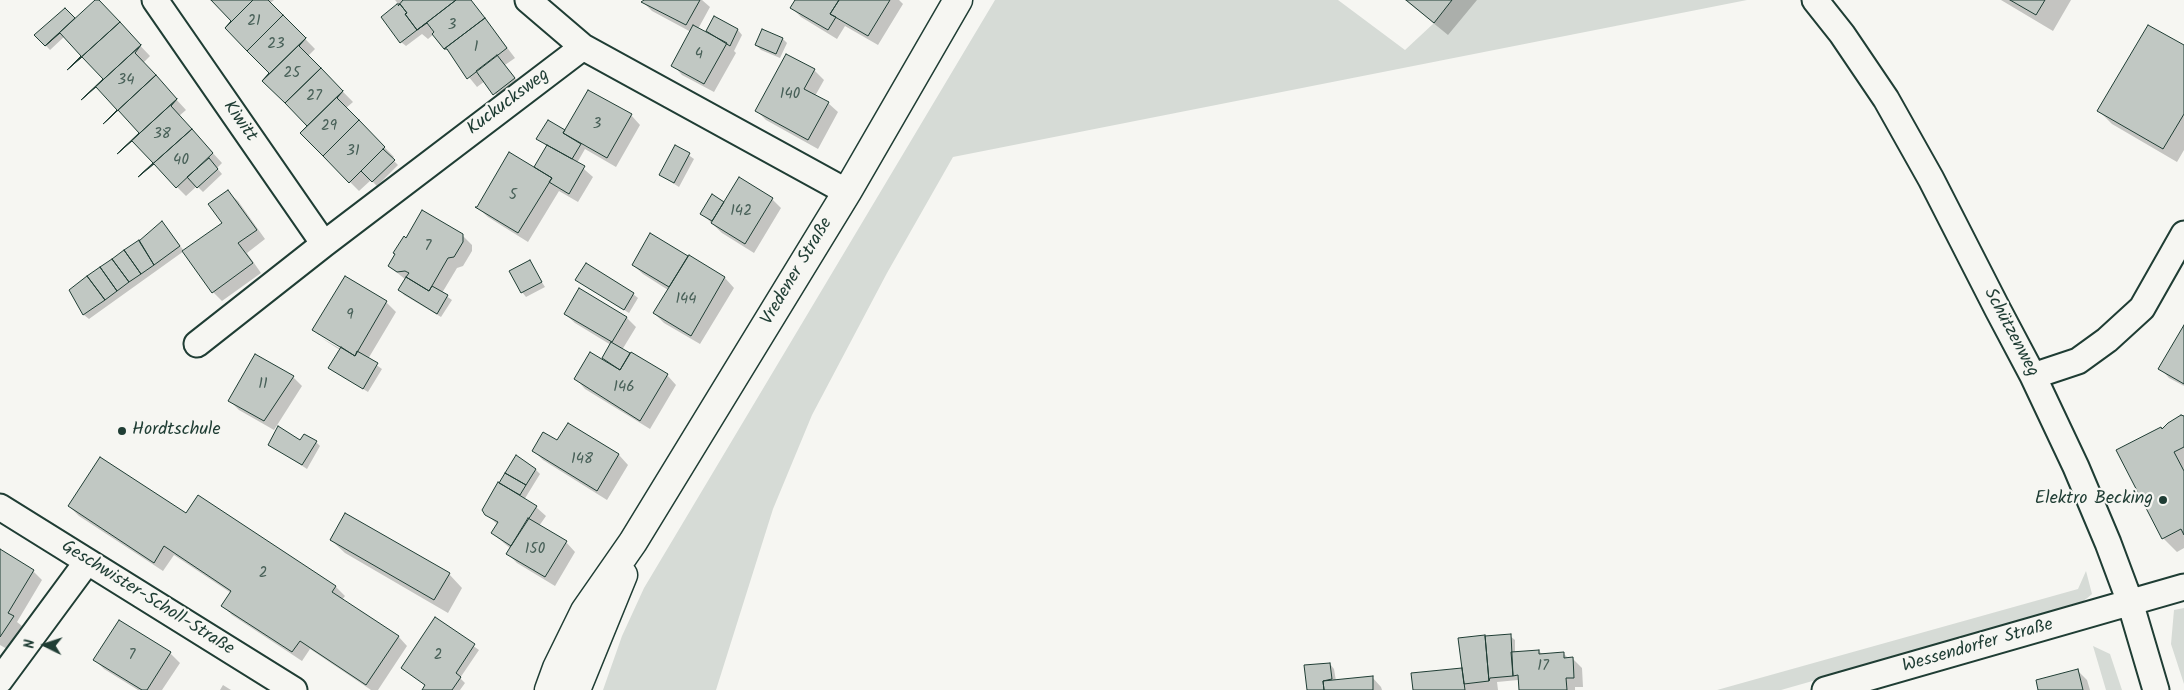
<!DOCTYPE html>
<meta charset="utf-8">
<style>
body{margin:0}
#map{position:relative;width:2184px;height:690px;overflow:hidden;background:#f6f6f2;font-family:Kalam,sans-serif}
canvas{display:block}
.north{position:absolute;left:20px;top:620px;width:50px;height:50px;-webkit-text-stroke:4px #f6f6f2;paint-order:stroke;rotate:274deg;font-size:14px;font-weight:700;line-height:20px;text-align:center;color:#1f3d34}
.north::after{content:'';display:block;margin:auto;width:18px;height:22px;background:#1f3d34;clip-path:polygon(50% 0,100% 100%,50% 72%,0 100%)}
</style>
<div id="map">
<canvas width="2184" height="690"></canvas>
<div class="north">N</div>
</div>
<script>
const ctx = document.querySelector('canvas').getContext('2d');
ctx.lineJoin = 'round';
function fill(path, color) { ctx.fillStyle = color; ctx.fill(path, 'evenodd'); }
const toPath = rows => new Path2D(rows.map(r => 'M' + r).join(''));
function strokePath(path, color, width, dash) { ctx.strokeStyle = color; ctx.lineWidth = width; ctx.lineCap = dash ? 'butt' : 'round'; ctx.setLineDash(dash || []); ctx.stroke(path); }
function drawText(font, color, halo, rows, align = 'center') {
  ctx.font = font + ' Kalam,sans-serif'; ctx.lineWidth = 4.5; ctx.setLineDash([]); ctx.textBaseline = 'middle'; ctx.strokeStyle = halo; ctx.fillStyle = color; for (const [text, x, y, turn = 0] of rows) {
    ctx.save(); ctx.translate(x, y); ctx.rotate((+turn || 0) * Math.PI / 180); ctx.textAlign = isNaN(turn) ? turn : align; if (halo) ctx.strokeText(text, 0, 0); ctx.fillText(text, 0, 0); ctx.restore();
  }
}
fill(toPath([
 [995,0,1338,0,1405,50,1434,23,1452,0,1747,0,953,157,887,273,812,415,773,509,716,690,603,690,622,636,644,588],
 [2086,571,2092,594,2079,605,1781,690,1717,690,2078,589],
 [2184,608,2184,684,2171,644,2174,610],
 [2093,646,2110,654,2122,690,2106,690]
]), '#d6dbd6');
fill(toPath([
 [97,0,150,56,143,63,186,110,179,116,222,163,217,168,222,174,203,192,197,186,186,196,177,187,104,80,65,36,50,50,36,35,65,9,75,20],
 [213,0,274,0,270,3,315,49,308,56,353,102,346,108,394,157,392,159,398,165,377,186,371,180,359,191,301,133,309,126,233,21],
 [395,0,471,0,515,58,505,65,519,83,499,98,485,81,477,87,434,34,428,39,422,34,406,46,401,42,400,6],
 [646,0,702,0,710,7,698,29,711,35,707,31,715,18,738,30,742,35,734,51,736,53,714,92,682,75,673,65,691,32,652,11,643,2],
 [796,0,899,0,903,4,878,45,845,26,837,39,801,17,792,8],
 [1405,0,1477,0,1448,35],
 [2001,0,2071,0,2053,31],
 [783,39,787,43,780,58,761,50,756,45],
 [2184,47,2184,150,2177,162,2112,124,2099,111],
 [786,56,814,70,824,80,815,96,828,103,838,112,818,149,766,120,757,111],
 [631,115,640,125,616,167,585,149,577,163,593,177,578,202,559,191,528,242,488,217,478,208,535,169,548,147,538,139],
 [676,146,694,159,679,187,660,175],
 [228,192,238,201,265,239,247,253,261,273,222,301,213,292,184,251,89,319,84,315,70,290,166,227,184,251,224,223],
 [772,199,781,208,754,253,722,233,701,213,724,204],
 [462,235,472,245,472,251,463,266,457,268,442,293,452,300,441,317,404,295,400,290,406,280,389,266],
 [651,235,725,278,734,288,700,344,664,323,654,313,668,290,643,274,633,265],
 [529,262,545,287,526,297,522,292],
 [345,278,386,302,396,312,368,359,382,369,368,392,329,368,340,350,320,337,360,360,361,358,320,333,319,335,314,330],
 [576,280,633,294,638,298,629,313],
 [579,290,627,318,636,327,622,350,667,375,676,385,650,429,585,389,576,379,606,363,603,358,611,345,575,323,565,314],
 [2184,327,2184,386,2169,378,2160,368],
 [293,377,302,386,274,430,239,410,229,400],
 [2184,418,2184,548,2177,552,2163,538,2118,451,2163,430],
 [568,425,619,455,628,465,607,500,543,460,534,451,558,442],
 [301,441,316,442,320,446,307,469,269,444],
 [536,470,540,474,524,500,536,507,546,516,539,526,566,542,575,552,555,586,517,563,508,554,511,549,492,533,497,524,486,514,499,484],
 [198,496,336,587,345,596,342,600,398,636,407,646,378,690,371,690,310,649,302,661,232,615,223,606,231,593,174,555,163,571,79,516,69,506,186,515],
 [331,540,449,574,462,588,448,613,345,553],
 [0,551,33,571,42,580,17,622,22,626,7,649,0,645],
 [435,619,479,650,460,678,465,683,460,690,424,690,426,686,402,668],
 [1510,636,1515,640,1515,653,1539,651,1543,655,1563,653,1569,659,1572,658,1582,668,1583,687,1575,687,1575,690,1520,690,1518,680,1497,682,1498,690,1414,690,1462,669],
 [170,653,180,663,162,690,138,690,104,669,95,660],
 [1330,664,1334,669,1336,681,1372,677,1381,687,1382,690,1308,690],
 [2077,670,2087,680,2090,690,2040,690],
 [223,685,231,690,220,690]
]), '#0003');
const building = toPath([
 [95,0,99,0,120,22,67,70,81,56,60,33,45,46,95,0],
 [211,0,253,0,225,28,231,21,211,0],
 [253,0,268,0,283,15,247,51,225,28,253,0],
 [403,0,456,0,417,30,405,14,407,13,400,4,398,6,403,0],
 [456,0,471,0,485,18,444,49,432,34,434,32,427,23,417,30,456,0],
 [644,0,700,0,686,25,641,2,644,0],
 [795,0,839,0,830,14,836,17,828,30,790,8,795,0],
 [839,0,890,0,868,36,830,14,839,0],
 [1406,0,1452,0,1434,23,1406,0],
 [2010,0,2045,0,2036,15,2010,0],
 [397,4,400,4,407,13,405,14,417,30,400,43,381,17,397,4],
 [65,8,75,18,45,46,34,35,65,8],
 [283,15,306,38,262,81,269,73,247,51,283,15],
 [714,16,738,29,730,46,706,31,714,16],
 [485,18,507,48,467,79,447,49,444,49,485,18],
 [120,22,141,45,81,100,103,79,82,57,67,70,120,22],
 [693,25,727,43,704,84,671,66,693,25],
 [2148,25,2184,45,2184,114,2163,149,2097,111,2148,25],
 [762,29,783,38,776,54,755,45,762,29],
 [306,38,299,46,321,68,285,103,262,81,306,38],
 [141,45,135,53,156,75,103,124,117,110,96,87,81,100,141,45],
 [786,54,815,69,804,89,829,102,808,140,755,111,786,54],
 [497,55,515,78,493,95,476,71,497,55],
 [321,68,343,91,300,133,307,126,285,103,321,68],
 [156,75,177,99,117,154,139,133,118,110,103,124,156,75],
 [588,90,632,114,607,158,563,133,588,90],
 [343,91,337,98,359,120,323,156,300,133,343,91],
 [177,99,171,106,192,129,138,177,153,163,132,141,117,154,177,99],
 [359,120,385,147,349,183,323,156,359,120],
 [548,120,565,130,563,133,581,144,572,159,536,139,548,120],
 [192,129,213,153,176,188,154,164,138,177,192,129],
 [547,145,585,166,569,194,549,182,552,178,534,167,547,145],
 [675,145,690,153,674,183,659,175,675,145],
 [383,149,395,160,372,182,361,171,383,149],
 [509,152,552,178,518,233,475,207,477,207,509,152],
 [209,158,218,169,197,188,187,177,209,158],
 [739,177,773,198,745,244,711,223,739,177],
 [228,190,257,230,238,243,253,263,212,293,182,251,222,223,208,204,228,190],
 [712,194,724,202,712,221,700,214,712,194],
 [422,210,463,234,463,242,454,257,448,258,429,291,406,277,409,273,405,271,397,272,388,266,395,254,393,253,404,236,406,238,422,210],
 [162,221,180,246,154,265,139,241,162,221],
 [650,233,688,256,669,287,632,265,650,233],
 [139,240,154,265,141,274,124,250,139,240],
 [124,250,141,274,129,282,112,259,124,250],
 [689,255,725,277,691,336,653,313,689,255],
 [112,259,129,282,117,291,100,267,112,259],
 [530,260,542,282,521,293,509,271,530,260],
 [586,263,634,293,624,310,575,280,586,263],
 [100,267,117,291,105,300,87,276,100,267],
 [87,276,105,300,83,315,69,290,87,276],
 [345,276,387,301,355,356,312,330,345,276],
 [406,277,429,291,432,286,448,295,437,314,398,290,406,277],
 [579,288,627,317,612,342,564,314,579,288],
 [2184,325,2184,384,2158,369,2184,325],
 [611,342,630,353,620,370,602,358,611,342],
 [341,347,355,356,357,351,378,363,363,389,328,368,341,347],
 [590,352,620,370,631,352,668,374,640,421,574,379,590,352],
 [255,354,294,376,264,421,228,401,255,354],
 [2181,415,2184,416,2184,447,2174,452,2184,471,2184,535,2181,529,2162,539,2116,450,2161,427,2162,429,2168,423,2181,415],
 [568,423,619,454,597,491,532,451,543,432,557,440,568,423],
 [278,426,300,440,304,434,317,441,302,465,268,445,278,426],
 [516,455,536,469,526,485,505,473,516,455],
 [100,457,186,513,198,495,336,586,332,592,399,636,366,685,300,641,292,652,221,606,231,591,164,546,154,563,68,506,100,457],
 [505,473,526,485,520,495,499,483,505,473],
 [498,482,537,506,511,546,491,533,498,522,485,515,482,510,498,482],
 [345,513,450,573,434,600,330,540,345,513],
 [528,518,567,541,545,577,506,554,528,518],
 [0,549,34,570,8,613,14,616,0,637,0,549],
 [435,617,475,644,456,673,461,677,452,690,422,690,425,685,401,668,435,617],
 [119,620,171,652,147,690,142,690,93,660,119,620],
 [1511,634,1513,676,1490,678,1489,681,1485,636,1511,634],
 [1485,635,1489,681,1464,684,1458,638,1485,635],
 [1539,650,1539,654,1564,652,1564,658,1573,657,1574,678,1566,678,1567,690,1519,690,1518,675,1513,676,1511,652,1539,650],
 [1330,663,1332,679,1323,681,1324,690,1307,690,1304,665,1330,663],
 [1462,668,1465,690,1413,690,1411,673,1462,668],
 [2078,669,2083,690,2038,690,2036,680,2078,669],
 [1373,676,1373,690,1324,690,1323,681,1373,676]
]);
fill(building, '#c1c8c3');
strokePath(building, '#1f3d34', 1);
const minor = toPath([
 [155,0,324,244],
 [528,0,583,47,847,192],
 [1815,0,1842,34,1886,99,1931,179,1998,310,2033,376,2076,467,2108,543,2130,602,2156,690],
 [197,344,324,244,583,47],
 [2033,376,2078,361,2107,340,2142,308,2184,234],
 [0,507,294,690],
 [0,680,87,562],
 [1825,690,2184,587]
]);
const tertiary = toPath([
 [549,690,557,668,585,611,633,542,847,192,958,0],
 [576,690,623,575]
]);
strokePath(minor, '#1f3d34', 29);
strokePath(tertiary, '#1f3d34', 31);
strokePath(minor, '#f6f6f2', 25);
strokePath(tertiary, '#f6f6f2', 28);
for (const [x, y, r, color] of [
 [122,431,5,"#1f3d34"],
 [2163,500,5,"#1f3d34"]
]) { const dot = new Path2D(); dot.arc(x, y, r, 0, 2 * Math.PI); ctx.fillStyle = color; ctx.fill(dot); strokePath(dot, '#f6f6f2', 2); }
drawText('15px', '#486058', null, [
 ["21",254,22],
 ["3",452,26],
 ["23",276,45],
 ["1",476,48],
 ["4",699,55],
 ["25",292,74],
 ["34",126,81],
 ["140",790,95],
 ["27",314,97],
 ["3",597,125],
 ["29",329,127],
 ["38",162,135],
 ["31",353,152],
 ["40",181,161],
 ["5",513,196],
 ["142",741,212],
 ["7",428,247],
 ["144",686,300],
 ["9",350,316],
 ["11",263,385],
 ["146",624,388],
 ["148",582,460],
 ["150",535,550],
 ["2",263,574],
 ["7",132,656],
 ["2",438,656],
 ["17",1543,667]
]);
drawText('18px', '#1f3d34', '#f6f6f2', [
 ["Kuckucksweg",509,103,-37],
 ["Kiwitt",239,122,55],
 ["Vredener Straße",798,272,-59],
 ["Schützenweg",2010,333,62],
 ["Geschwister-Scholl-Straße",147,599,32],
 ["Wessendorfer Straße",1978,647,-16]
]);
drawText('18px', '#1f3d34', '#f6f6f2', [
 ["Hordtschule",132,431],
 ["Elektro Becking",2153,500,"right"]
], 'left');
</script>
